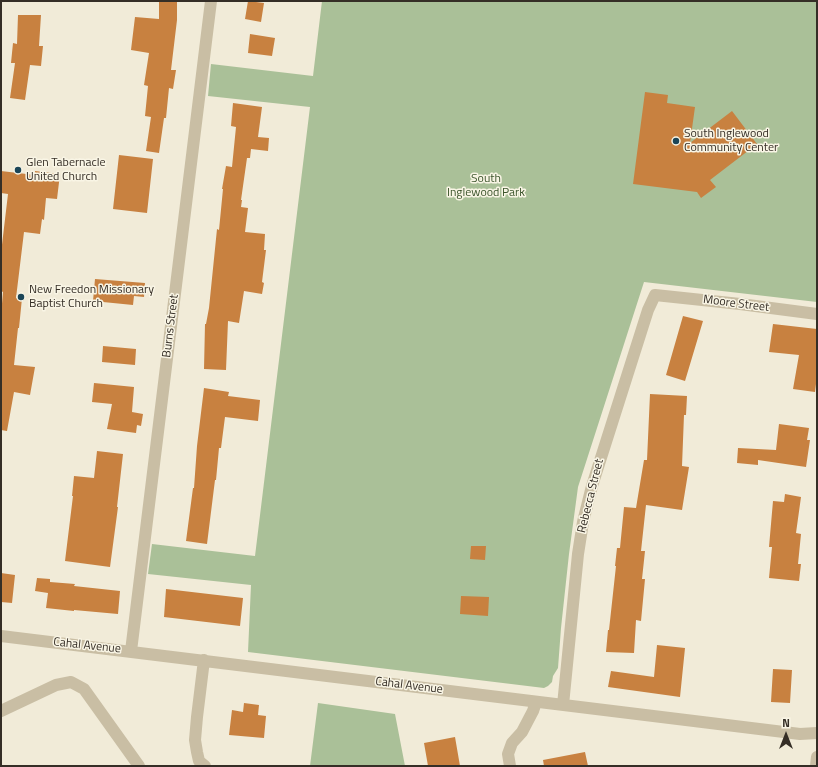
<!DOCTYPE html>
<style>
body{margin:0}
#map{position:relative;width:818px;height:767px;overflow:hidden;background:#f1ebd8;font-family:"Titillium Web",sans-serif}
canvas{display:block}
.frame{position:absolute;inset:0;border:2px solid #352e26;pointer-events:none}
.north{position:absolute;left:766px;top:715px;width:40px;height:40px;-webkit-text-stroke:3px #f9f5e5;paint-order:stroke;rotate:0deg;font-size:11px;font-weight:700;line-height:16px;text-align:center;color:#352e26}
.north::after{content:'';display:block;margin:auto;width:14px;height:18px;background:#352e26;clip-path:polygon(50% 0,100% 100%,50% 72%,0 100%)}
</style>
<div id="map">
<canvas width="818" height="767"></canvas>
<div class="frame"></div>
<div class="north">N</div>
</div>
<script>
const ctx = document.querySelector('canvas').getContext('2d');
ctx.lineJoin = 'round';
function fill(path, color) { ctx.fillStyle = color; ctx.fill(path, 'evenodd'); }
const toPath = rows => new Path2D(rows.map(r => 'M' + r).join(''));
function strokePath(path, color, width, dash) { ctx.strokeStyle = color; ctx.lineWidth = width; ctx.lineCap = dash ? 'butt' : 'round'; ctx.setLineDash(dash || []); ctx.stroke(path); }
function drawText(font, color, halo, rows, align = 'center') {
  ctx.font = font + ' "Titillium Web",sans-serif'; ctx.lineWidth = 3; ctx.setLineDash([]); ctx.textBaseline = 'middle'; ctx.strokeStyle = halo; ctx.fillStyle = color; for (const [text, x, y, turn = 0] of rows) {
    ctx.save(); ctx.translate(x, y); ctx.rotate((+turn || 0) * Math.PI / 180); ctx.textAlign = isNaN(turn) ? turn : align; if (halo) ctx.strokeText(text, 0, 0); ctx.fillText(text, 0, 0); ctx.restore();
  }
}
fill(toPath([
 [322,1,817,1,817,302,644,282,578,487,569,554,561,628,558,668,553,676,552,682,548,686,544,688,248,652,251,585,148,574,152,544,255,556,310,107,208,96,211,64,313,76],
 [318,703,395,714,405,766,310,766]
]), '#aac098');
fill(toPath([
 [159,1,177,1,177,20,171,70,176,70,173,89,169,88,166,118,164,118,159,153,146,151,151,117,145,116,148,86,144,85,149,53,131,50,135,17,159,19],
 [248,1,264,3,261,22,245,19],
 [18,15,41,15,39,46,43,46,41,66,30,65,25,100,10,98,15,63,11,63,13,43,17,44],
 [250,34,275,38,272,56,248,53],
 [645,92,668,95,667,103,695,107,690,143,732,111,757,144,710,180,716,187,701,198,697,192,633,184],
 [233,103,262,107,258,137,269,138,268,151,251,149,250,158,247,158,241,200,242,200,241,207,248,208,245,232,265,234,264,250,266,250,262,282,264,283,262,294,244,291,239,323,228,321,226,370,204,369,205,324,206,324,209,308,217,229,219,230,223,189,222,189,226,166,232,167,236,127,231,126],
 [119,155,153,159,147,213,113,209],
 [1,171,35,175,35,171,60,174,57,199,46,198,44,220,42,219,40,234,24,232,16,298,22,298,19,328,18,328,14,365,35,367,30,395,14,392,7,431,1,430,1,315,3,292,1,291,1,253,8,194,1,193],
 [95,279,145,283,144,297,134,296,133,305,93,301],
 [683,316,703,321,685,381,666,375],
 [773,324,817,329,817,376,815,392,793,389,799,355,769,352],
 [103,346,136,349,135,365,102,362],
 [94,383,134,387,132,412,143,414,141,426,137,425,136,433,107,429,112,404,92,402],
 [204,388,229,392,228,396,260,400,258,421,225,417,221,448,219,448,216,480,215,480,207,544,186,541,193,488,194,488,197,446],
 [650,394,687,396,686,415,684,415,682,466,689,467,682,510,646,505,641,551,645,551,642,579,645,579,641,621,636,620,634,653,606,652,608,630,609,630,616,566,615,566,617,548,620,548,624,507,636,508,644,460,647,460],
 [779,424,809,428,807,440,810,440,806,467,758,460,758,465,737,463,738,448,776,450],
 [97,451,123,454,117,507,118,507,110,567,65,561,73,496,72,496,74,476,94,478],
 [785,494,801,497,796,533,801,534,798,564,801,564,799,581,769,578,772,547,769,547,773,501,784,502],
 [471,546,486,546,485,560,470,559],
 [1,573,15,575,12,603,1,602],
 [37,578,50,579,50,582,75,584,74,586,120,591,118,614,74,610,74,611,46,608,48,593,35,591],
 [166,589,243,598,240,626,164,617],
 [461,596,489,597,488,616,460,614],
 [657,645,685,648,680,697,608,687,611,671,654,677],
 [773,669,792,670,790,703,771,702],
 [244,703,259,705,258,715,266,716,264,738,229,735,232,710,243,712],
 [455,737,460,766,428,766,424,743],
 [585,752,588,766,544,766,543,760]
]), '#c88140');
strokePath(toPath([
 [1,636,800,734,817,733],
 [131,651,211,1],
 [204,660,197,717,195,740,197,752,199,761,205,766],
 [563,705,578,554,583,522,592,486,648,310,655,295,740,304,817,314],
 [1,711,56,685,71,682,84,689,139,766],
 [510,766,508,754,512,743,522,732,533,711,536,702],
 [816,766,817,757]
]), '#c9bea4', 12);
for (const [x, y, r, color] of [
 [676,141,4,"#1b4557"],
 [18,170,4,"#1b4557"],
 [21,297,4,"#1b4557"]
]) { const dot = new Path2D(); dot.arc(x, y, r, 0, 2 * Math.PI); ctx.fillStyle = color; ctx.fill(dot); strokePath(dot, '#f9f5e5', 1.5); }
drawText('12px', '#352e26', '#f9f5e5', [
 ["South Inglewood",684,134],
 ["Community Center",684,148],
 ["Glen Tabernacle",26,163],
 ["United Church",26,177],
 ["New Freedon Missionary",29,290],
 ["Baptist Church",29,304]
], 'left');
drawText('12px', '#3a532a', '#f9f5e5', [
 ["South",486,179],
 ["Inglewood Park",486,193]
]);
drawText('12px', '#352e26', '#f9f5e5', [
 ["Moore Street",736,304,7],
 ["Burns Street",171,326,-83],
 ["Rebecca Street",591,496,-76],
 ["Cahal Avenue",87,646,6],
 ["Cahal Avenue",409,686,7]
]);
</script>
